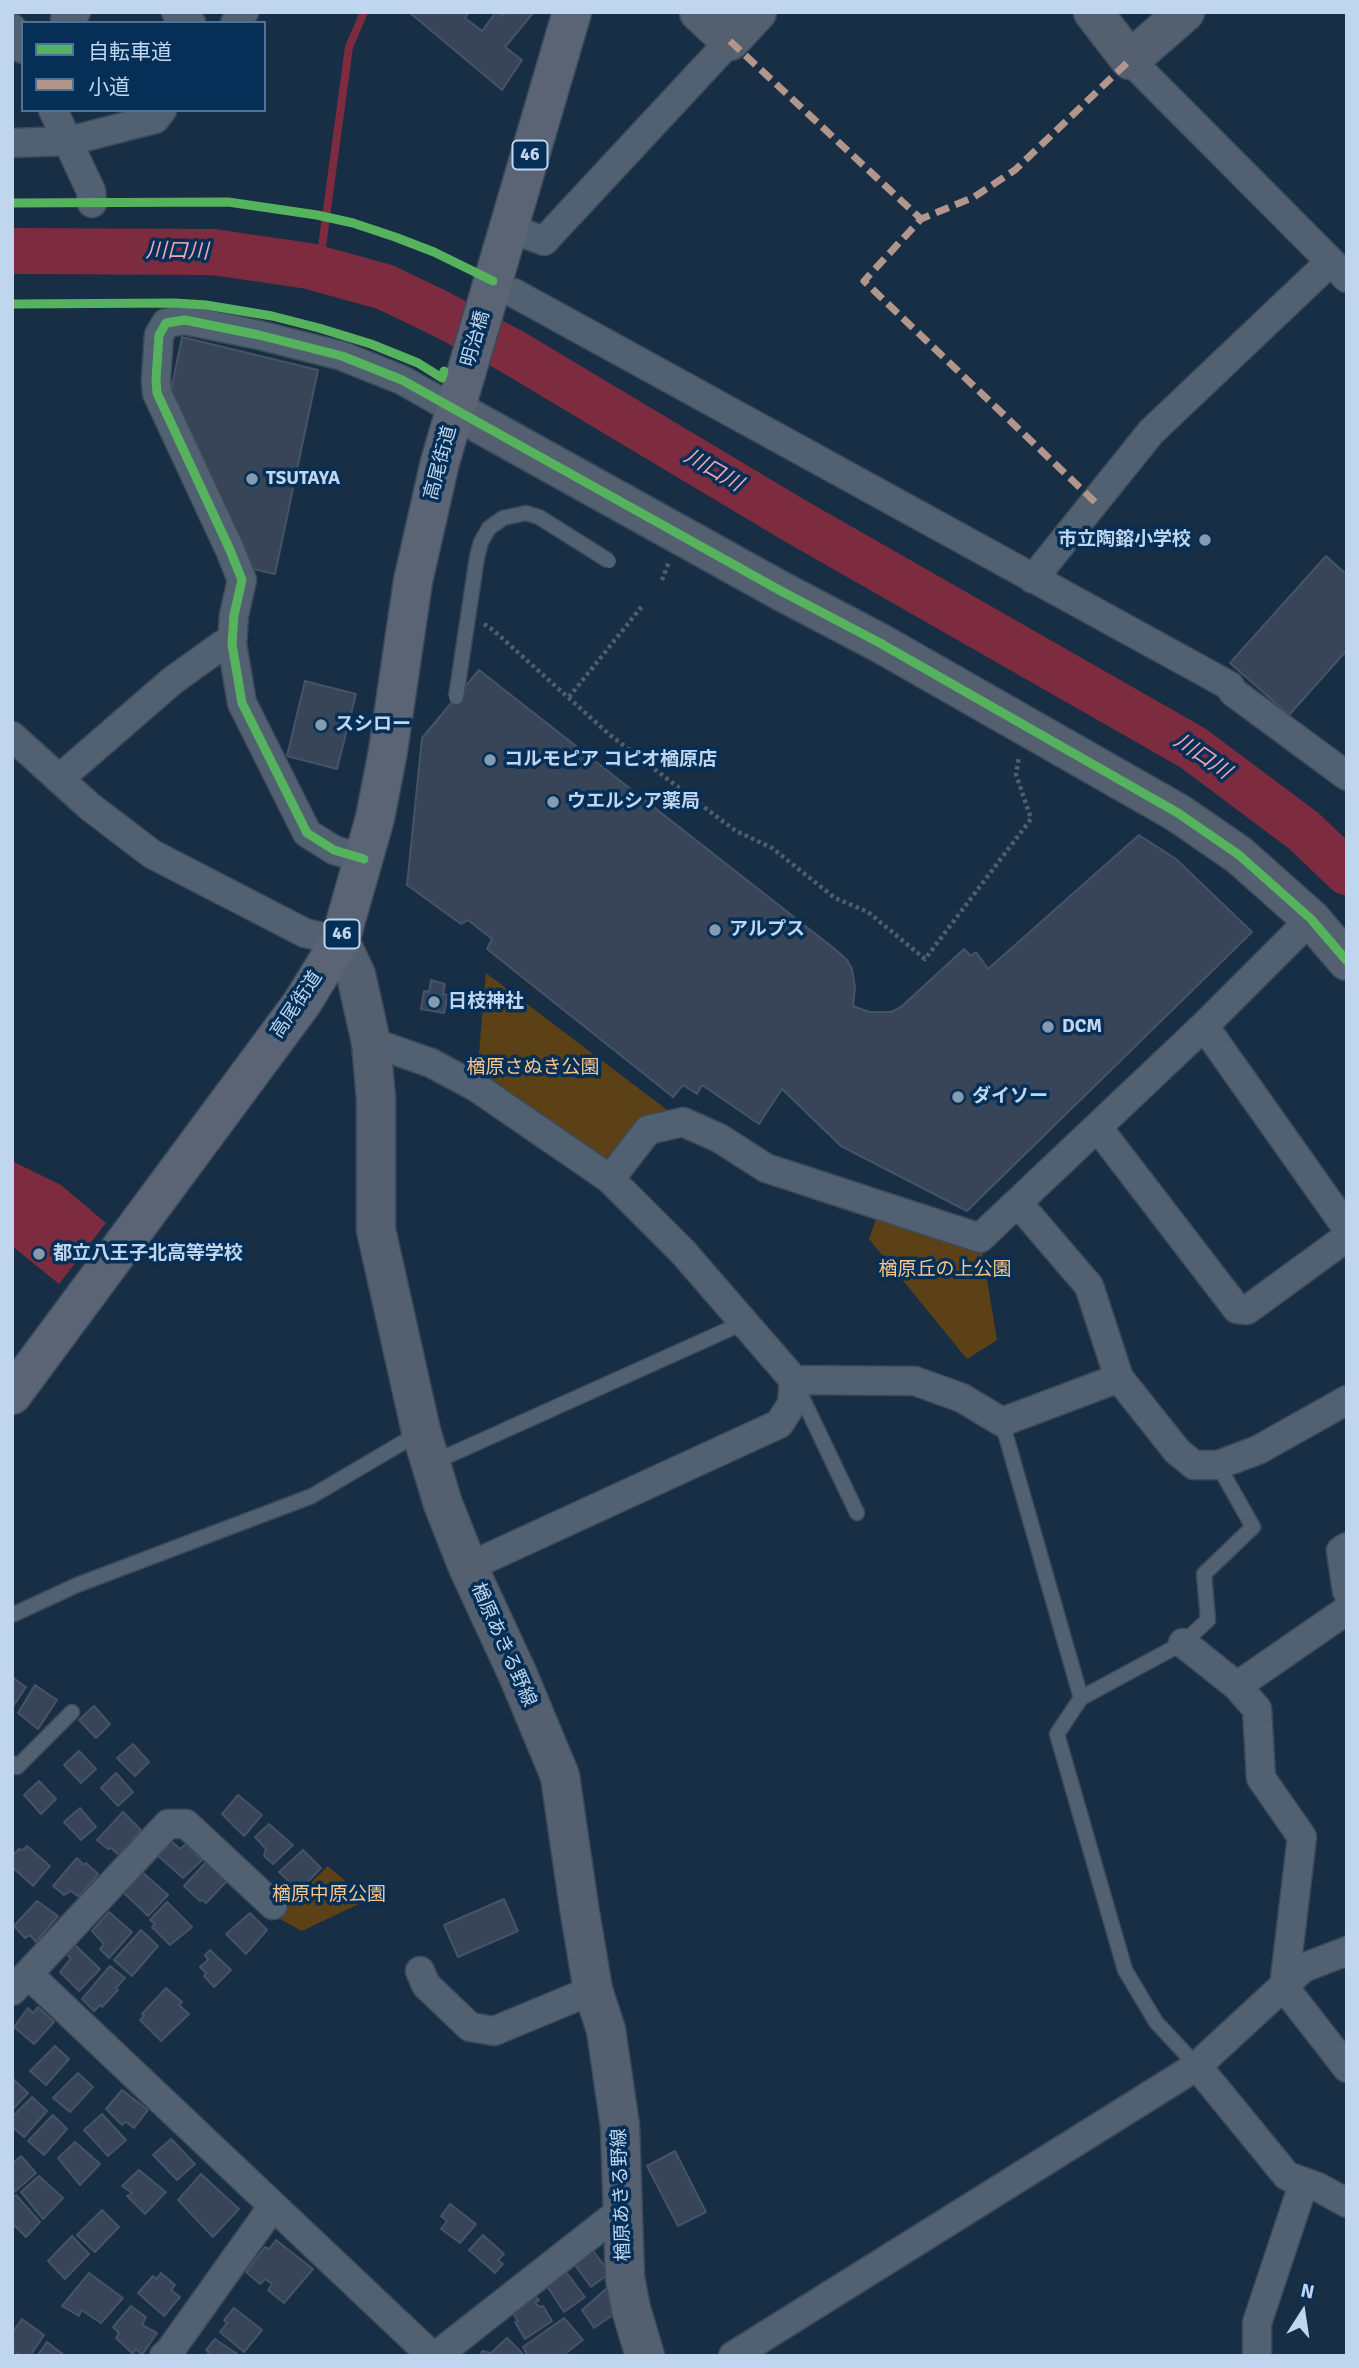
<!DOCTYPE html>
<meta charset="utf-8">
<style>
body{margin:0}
#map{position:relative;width:1359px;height:2368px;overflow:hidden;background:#182e44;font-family:Signika,"Noto Sans JP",sans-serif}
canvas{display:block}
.frame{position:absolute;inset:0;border:14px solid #c0d6ee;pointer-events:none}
.legend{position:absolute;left:21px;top:21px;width:245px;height:91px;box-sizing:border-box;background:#052f57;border:2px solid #507293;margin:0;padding:9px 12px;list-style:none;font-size:21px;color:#c0d6ee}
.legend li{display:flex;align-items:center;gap:14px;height:35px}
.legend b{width:35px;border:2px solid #507293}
.north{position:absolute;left:1268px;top:2277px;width:70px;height:70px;-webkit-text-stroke:5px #052f57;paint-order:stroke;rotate:12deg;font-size:19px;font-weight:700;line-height:28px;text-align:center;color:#c0d6ee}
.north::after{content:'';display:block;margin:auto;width:24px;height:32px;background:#c0d6ee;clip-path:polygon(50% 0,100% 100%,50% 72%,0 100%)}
</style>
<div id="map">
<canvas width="1359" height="2368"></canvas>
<div class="frame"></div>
<ul class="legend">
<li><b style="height:9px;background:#56b35d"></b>自転車道</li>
<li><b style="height:9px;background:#b2968c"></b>小道</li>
</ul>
<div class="north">N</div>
</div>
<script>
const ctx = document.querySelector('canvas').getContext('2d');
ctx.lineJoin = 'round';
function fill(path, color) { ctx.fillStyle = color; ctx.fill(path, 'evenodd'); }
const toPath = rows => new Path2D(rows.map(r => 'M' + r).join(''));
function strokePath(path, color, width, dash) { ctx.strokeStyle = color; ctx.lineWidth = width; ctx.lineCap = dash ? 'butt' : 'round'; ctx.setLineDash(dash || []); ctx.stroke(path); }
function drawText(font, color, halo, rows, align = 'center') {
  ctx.font = font + ' Signika,"Noto Sans JP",sans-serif'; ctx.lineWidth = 7; ctx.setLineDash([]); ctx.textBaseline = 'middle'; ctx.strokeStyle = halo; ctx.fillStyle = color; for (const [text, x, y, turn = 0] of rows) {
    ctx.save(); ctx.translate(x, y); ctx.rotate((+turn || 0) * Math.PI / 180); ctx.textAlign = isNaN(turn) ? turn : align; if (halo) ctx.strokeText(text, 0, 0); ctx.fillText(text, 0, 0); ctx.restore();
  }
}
fill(toPath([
 [486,973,683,1122,648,1130,610,1179,476,1087],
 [881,1205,980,1238,997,1340,967,1359,869,1239],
 [328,1866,367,1900,302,1931,276,1917]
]), '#5d4116');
fill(toPath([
 [12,1161,61,1185,106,1223,59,1284,12,1246]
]), '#7d2b3f');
strokePath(toPath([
 [319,269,349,47,364,12]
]), '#7d2b3f', 8);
strokePath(toPath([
 [12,251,213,252,309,266,385,287,439,313,511,351,792,519,1193,748,1304,831,1347,872]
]), '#7d2b3f', 46);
const building = toPath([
 [409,12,469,12,465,18,482,31,496,12,503,16,505,12,533,13,505,47,522,60,502,90,409,12],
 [182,337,318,370,275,574,249,568,171,391,182,337],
 [1326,556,1347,575,1347,650,1289,715,1230,663,1326,556],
 [479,670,836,950,847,960,852,969,855,987,853,1006,869,1012,891,1012,901,1007,964,949,971,956,976,952,988,969,1139,835,1176,859,1252,932,967,1211,841,1146,782,1089,759,1124,702,1085,697,1094,683,1085,673,1097,487,949,492,939,468,920,461,924,407,885,422,738,479,670],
 [305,681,356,694,337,769,287,756,305,681],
 [431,980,445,984,443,994,448,995,444,1013,421,1009,424,991,429,992,431,980],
 [12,1677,26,1687,12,1708,12,1677],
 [35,1685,57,1700,38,1729,18,1713,35,1685],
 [94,1706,110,1724,96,1738,79,1720,94,1706],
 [133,1744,149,1762,135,1776,117,1758,133,1744],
 [79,1751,96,1769,81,1783,64,1765,79,1751],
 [116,1773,133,1792,118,1806,101,1788,116,1773],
 [39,1781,56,1799,41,1814,24,1795,39,1781],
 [238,1795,262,1815,244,1836,222,1814,238,1795],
 [80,1808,96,1827,81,1840,64,1822,80,1808],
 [123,1812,141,1830,119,1855,111,1848,108,1849,97,1840,123,1812],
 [269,1824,293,1845,273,1864,264,1856,266,1849,255,1837,269,1824],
 [170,1840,180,1849,186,1844,202,1860,183,1878,156,1854,170,1840],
 [27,1846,50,1866,33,1886,12,1867,12,1856,19,1849,23,1850,27,1846],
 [303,1850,321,1868,299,1891,279,1872,303,1850],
 [77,1858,84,1865,86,1863,98,1874,79,1897,71,1891,64,1895,53,1886,77,1858],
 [206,1862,227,1881,206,1903,202,1900,200,1901,184,1886,206,1862],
 [142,1872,168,1895,148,1916,123,1892,142,1872],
 [504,1899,518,1931,458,1957,444,1925,504,1899],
 [37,1901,58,1916,36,1942,30,1935,25,1938,14,1926,37,1901],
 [167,1902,192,1927,170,1945,152,1927,155,1924,150,1920,167,1902],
 [109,1912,132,1932,109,1958,100,1949,104,1944,92,1931,109,1912],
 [250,1913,267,1930,246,1954,226,1934,250,1913],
 [141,1930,158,1946,132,1976,114,1960,141,1930],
 [75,1945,100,1969,79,1991,60,1972,71,1958,66,1954,75,1945],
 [210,1950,231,1970,214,1987,204,1976,206,1973,200,1967,208,1960,205,1955,210,1950],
 [110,1966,125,1978,116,1988,118,1990,102,2007,100,2005,94,2011,82,1999,110,1966],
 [166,1988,182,2002,179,2005,189,2014,161,2041,140,2020,144,2016,142,2014,166,1988],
 [38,2007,54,2022,34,2044,14,2027,28,2008,33,2013,38,2007],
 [55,2046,69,2059,46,2085,30,2071,55,2046],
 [78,2073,93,2087,70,2112,53,2098,78,2073],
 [13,2079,28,2093,12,2110,12,2080,13,2079],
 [122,2090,148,2110,134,2128,126,2122,122,2125,106,2109,122,2090],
 [32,2097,47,2111,24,2137,12,2127,12,2117,32,2097],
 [102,2114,126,2140,108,2156,84,2130,102,2114],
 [53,2115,67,2129,44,2155,28,2141,53,2115],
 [171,2139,195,2164,177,2180,153,2155,171,2139],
 [75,2142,100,2164,80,2185,58,2158,75,2142],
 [675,2151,706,2212,678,2226,647,2166,675,2151],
 [21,2156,36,2173,12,2194,12,2164,21,2156],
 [139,2170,166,2192,145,2214,127,2196,132,2193,122,2186,139,2170],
 [201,2174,239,2209,213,2237,178,2200,201,2174],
 [39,2176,63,2198,43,2219,21,2192,39,2176],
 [16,2195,40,2222,26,2237,12,2223,12,2198,16,2195],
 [450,2204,476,2224,460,2243,441,2229,447,2221,441,2216,450,2204],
 [102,2210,119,2227,95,2252,77,2235,102,2210],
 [483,2235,504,2254,498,2260,503,2264,495,2273,469,2250,483,2235],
 [72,2236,89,2254,65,2279,48,2261,72,2236],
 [276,2240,313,2269,284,2303,268,2290,272,2284,265,2279,260,2284,246,2272,265,2247,269,2249,276,2240],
 [590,2247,610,2273,591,2287,572,2261,590,2247],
 [566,2272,585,2297,564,2312,547,2286,566,2272],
 [89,2273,123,2298,101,2323,81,2310,79,2316,62,2306,89,2273],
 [161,2273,175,2285,171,2290,180,2297,164,2316,138,2293,153,2276,157,2279,161,2273],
 [607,2288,620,2310,594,2328,582,2310,607,2288],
 [534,2295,539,2300,535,2303,540,2307,543,2306,552,2321,525,2339,515,2322,518,2321,510,2310,534,2295],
 [131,2306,146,2317,142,2325,157,2333,142,2355,136,2349,133,2354,116,2338,119,2333,113,2327,131,2306],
 [234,2308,262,2330,244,2352,220,2332,227,2323,224,2320,234,2308],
 [564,2318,583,2340,562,2356,528,2356,523,2347,564,2318],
 [22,2319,44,2335,30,2356,21,2356,12,2350,12,2333,22,2319],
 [507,2338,525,2356,481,2356,482,2351,491,2353,507,2338],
 [215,2339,240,2356,206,2356,209,2352,206,2350,215,2339],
 [47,2342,65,2356,37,2356,47,2342]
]);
fill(building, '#384558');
strokePath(building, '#465266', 2);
const lane = toPath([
 [799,1391,857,1513],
 [1002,1422,1081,1698],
 [432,1463,745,1322],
 [12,1615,77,1585,312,1496,419,1433],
 [12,1763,17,1767,72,1712],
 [1197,2066,1156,2022,1125,1970,1057,1734,1081,1698,1183,1643,1208,1620,1204,1574,1253,1527,1218,1465]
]);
const street = toPath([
 [176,12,191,23],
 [65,18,76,12],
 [235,23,244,12],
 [12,28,23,49],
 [1130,60,1347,278],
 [53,110,91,191,92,203],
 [12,143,69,141,155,119,162,110],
 [509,228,544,241,730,41],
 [514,293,1230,686,1233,692,1347,776],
 [1033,579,1151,432,1330,262],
 [12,736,89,806,152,854,305,933,340,941],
 [59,779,172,681,222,645,232,644],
 [364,859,334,850,307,833,242,703,232,644,234,615,242,580,230,550,157,393,156,379,159,335,166,323,185,320,259,335,342,356,402,380,455,410],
 [1311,919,1204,1026,1347,1228],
 [371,1042,431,1063,476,1087,610,1179,682,1251,794,1380,915,1381,962,1398,1002,1422,1119,1378,1177,1451,1194,1465,1218,1465,1258,1450,1347,1400],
 [1098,1128,1237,1309,1247,1310,1347,1237],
 [610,1179,648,1130,683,1122,719,1138,766,1168,980,1238,1204,1026],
 [1018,1203,1089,1286,1119,1378],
 [1347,1547,1341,1551,1347,1591],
 [468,1567,779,1424,792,1404,794,1380],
 [1183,1643,1237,1686,1257,1709,1261,1778,1302,1837,1284,1987,1347,2068],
 [1237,1686,1347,1610],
 [420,1971,426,1985,470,2027,494,2031,593,1990],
 [28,1974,432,2356],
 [12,1991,168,1824,186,1824,273,1905],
 [1197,2066,1287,2176,1318,2187,1347,2203],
 [164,2356,169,2352,273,2206],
 [436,2356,622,2210],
 [733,2356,1197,2066,1303,1968,1347,1951],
 [1257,2356,1257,2323,1304,2182]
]);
const secondary = toPath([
 [699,12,730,41,757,12],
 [1093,12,1130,60,1185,12],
 [455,410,781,591,880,643,1178,813,1239,855,1311,919,1347,961],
 [340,941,356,975,371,1042,376,1099,376,1230,421,1431,443,1504,468,1567,518,1675,560,1776,579,1907,593,1990,606,2030,620,2126,625,2278,631,2309,645,2356]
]);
const primary = toPath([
 [12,1395,302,1003,340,941,375,818,388,751,413,581,440,462,572,12]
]);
strokePath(lane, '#3a4a5b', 17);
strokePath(street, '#3a4a5b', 31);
strokePath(secondary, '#3a4a5b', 41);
strokePath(primary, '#3a4a5b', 41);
strokePath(toPath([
 [662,580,669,562],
 [484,624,493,630,610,735,721,820,736,831,772,848,835,898,868,912,925,959,1031,819,1016,774,1019,757],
 [569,697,643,605]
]), '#4f5e6d', 4.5, [3.5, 3.5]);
strokePath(lane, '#526172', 14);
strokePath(street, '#526172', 28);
strokePath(secondary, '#546070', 38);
strokePath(primary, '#5a6475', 38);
const laneBridge = toPath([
 [456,697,477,557,481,542,489,528,503,518,526,513,539,517,609,561]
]);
strokePath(laneBridge, '#3a4a5b', 17, []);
strokePath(laneBridge, '#526172', 14);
strokePath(toPath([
 [730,41,921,219],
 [1095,502,864,281,921,219,974,197,1015,170,1130,60]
]), '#b2968c', 7, [14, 7]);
strokePath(toPath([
 [12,203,228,202,317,215,353,223,395,237,434,252,493,281],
 [12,304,175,303,206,305,272,316,319,328,371,344,418,363,442,378,444,371],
 [364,859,334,850,307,833,242,703,232,644,234,615,242,580,230,550,157,393,156,379,159,335,166,323,185,320,259,335,342,356,402,380,781,591,880,643,1178,813,1239,855,1311,919,1347,961]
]), '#56b35d', 9);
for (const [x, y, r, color] of [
 [252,479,7,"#859bb2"],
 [1205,540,7,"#859bb2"],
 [321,725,7,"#859bb2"],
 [490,760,7,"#859bb2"],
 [553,802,7,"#859bb2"],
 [715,930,7,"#859bb2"],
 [434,1002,7,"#859bb2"],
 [1048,1027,7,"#859bb2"],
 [958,1097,7,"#859bb2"],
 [39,1254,7,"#859bb2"]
]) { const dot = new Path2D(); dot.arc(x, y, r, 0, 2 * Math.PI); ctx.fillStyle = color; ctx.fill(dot); strokePath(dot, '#052f57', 2.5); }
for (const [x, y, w] of [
 [530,155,35],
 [342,934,35]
]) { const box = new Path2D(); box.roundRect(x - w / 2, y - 14.5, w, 29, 5); ctx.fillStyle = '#052f57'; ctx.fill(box); strokePath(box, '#c0d6ee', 2); }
drawText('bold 18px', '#c0d6ee', null, [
 ["46",530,155],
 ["46",342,934]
]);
drawText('19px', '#c0d6ee', '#052f57', [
 ["明治橋",476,339,-74],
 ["高尾街道",441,463,-75],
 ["高尾街道",297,1005,-56],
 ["楢原あきる野線",503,1645,66],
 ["楢原あきる野線",622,2195,-92]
]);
drawText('bold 19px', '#c0d6ee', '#052f57', [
 ["TSUTAYA",266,479],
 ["市立陶鎔小学校",1191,540,"right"],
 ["スシロー",335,725],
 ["コルモピア コピオ楢原店",504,760],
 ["ウエルシア薬局",567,802],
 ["アルプス",729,930],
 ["日枝神社",448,1002],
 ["DCM",1062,1027],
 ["ダイソー",972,1097],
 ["都立八王子北高等学校",53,1254]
], 'left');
drawText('19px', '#f5c58a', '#052f57', [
 ["楢原さぬき公園",533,1068],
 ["楢原丘の上公園",945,1270],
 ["楢原中原公園",329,1895]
]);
drawText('italic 21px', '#f5a6af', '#052f57', [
 ["川口川",177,252,1],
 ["川口川",713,471,30],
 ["川口川",1202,757,34]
]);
</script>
